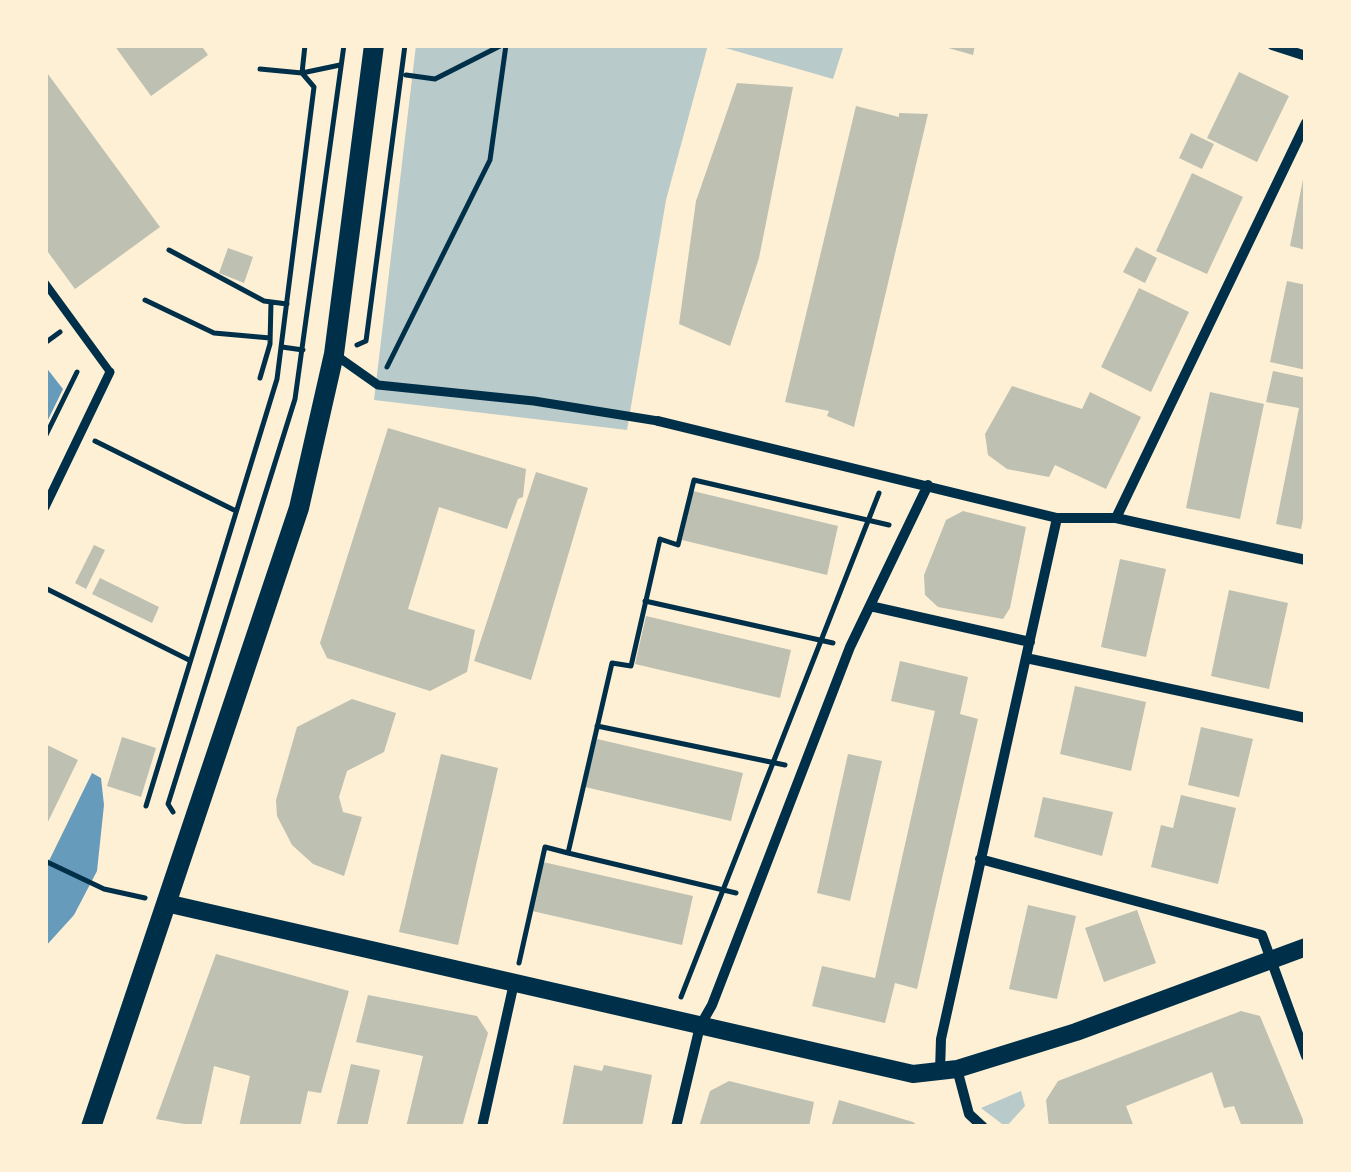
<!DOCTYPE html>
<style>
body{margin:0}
#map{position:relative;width:1351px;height:1172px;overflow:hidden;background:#fdf0d5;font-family:"Work Sans",sans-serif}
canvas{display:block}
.frame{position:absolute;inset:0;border:48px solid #fdf0d5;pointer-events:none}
</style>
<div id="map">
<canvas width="1351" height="1172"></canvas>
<div class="frame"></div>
</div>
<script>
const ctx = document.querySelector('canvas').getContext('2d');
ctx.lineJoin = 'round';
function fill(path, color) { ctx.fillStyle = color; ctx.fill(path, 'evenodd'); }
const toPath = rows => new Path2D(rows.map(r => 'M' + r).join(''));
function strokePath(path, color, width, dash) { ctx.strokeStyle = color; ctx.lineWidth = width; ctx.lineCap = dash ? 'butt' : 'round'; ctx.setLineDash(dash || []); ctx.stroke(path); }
fill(toPath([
 [416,45,708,45,666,200,627,430,374,400],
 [715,45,844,45,833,79],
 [1021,1091,1025,1106,1006,1127,981,1108]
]), '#b9caca');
fill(toPath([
 [45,366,63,389,45,426],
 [92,773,101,778,104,805,97,871,74,915,45,947,45,869]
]), '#669bbc');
fill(toPath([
 [114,45,201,45,208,55,151,96],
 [938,45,975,45,973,55],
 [45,70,160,227,75,289,45,248],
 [1239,72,1289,96,1257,162,1207,138],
 [737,83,793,87,759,258,730,346,679,324,696,201],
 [856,106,899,117,899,113,928,114,854,427,827,416,829,411,785,402],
 [1191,133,1214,144,1202,169,1179,158],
 [1192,173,1243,197,1207,274,1156,251],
 [1304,174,1306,174,1306,250,1290,246],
 [1136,247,1157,258,1145,283,1123,272],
 [228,248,253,257,244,283,219,273],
 [1287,281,1306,285,1306,370,1270,362],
 [1139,288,1189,312,1151,392,1101,367],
 [1273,371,1306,378,1306,504,1301,529,1276,524,1299,408,1266,402],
 [1012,386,1082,409,1090,392,1141,417,1106,489,1055,465,1049,477,1007,469,988,455,985,434],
 [1210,392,1264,404,1240,519,1186,508],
 [388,428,526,469,523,497,518,499,507,529,439,507,408,609,475,630,467,672,430,691,327,658,320,643],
 [536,472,588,488,531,680,474,661],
 [693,491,838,526,827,575,682,540],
 [963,511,1026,527,1010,608,1003,619,938,607,925,595,924,575,946,520],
 [94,545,105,550,86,589,75,583],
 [1120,559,1166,569,1146,657,1101,647],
 [100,578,159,607,152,623,92,594],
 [1229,590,1288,603,1269,689,1211,676],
 [646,616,791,650,780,698,635,664],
 [900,661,968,677,960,714,978,719,917,989,895,983,885,1023,812,1006,822,966,875,978,935,711,891,701],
 [1075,686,1146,702,1131,771,1060,754],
 [352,699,396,713,384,752,347,771,339,797,343,812,362,817,344,876,313,864,292,845,277,816,276,800,297,727],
 [1201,727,1253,739,1239,797,1188,785],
 [122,737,156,748,141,797,107,786],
 [597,739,743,773,731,821,585,787],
 [45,744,78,760,45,828],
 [441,754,498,768,458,945,399,932],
 [848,754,882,761,850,901,817,893],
 [1181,795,1236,808,1218,884,1151,867,1161,825,1173,828],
 [1043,797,1113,812,1102,856,1034,837],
 [543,862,693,896,682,945,532,911],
 [1028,905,1076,916,1057,999,1009,989],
 [1137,910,1156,963,1104,982,1085,928],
 [216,954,349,991,321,1093,308,1091,300,1127,239,1127,250,1076,214,1066,201,1127,156,1119],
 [368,995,477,1016,488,1033,462,1127,406,1127,423,1056,356,1042],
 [1241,1011,1260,1016,1306,1127,1242,1127,1234,1106,1224,1108,1212,1072,1126,1106,1134,1127,1049,1127,1046,1100,1058,1081],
 [351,1064,380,1070,367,1127,336,1127],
 [574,1065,602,1071,604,1065,652,1075,642,1127,562,1127],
 [729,1081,814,1102,809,1127,699,1127,710,1091],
 [839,1100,913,1122,920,1127,831,1127]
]), '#bec0b2');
strokePath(toPath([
 [260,69,302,73,340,65],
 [406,75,435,79,502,45],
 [169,250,264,301,287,304],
 [145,300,214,333,270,338],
 [45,343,60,332],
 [357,345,366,341,405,45],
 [282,347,303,350],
 [387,367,490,160,506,45],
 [260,378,270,344,271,302],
 [45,437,77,372],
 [95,441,236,511],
 [45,588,189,660],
 [645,601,833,643],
 [597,726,785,765],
 [146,806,277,379,314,87,302,73,305,45],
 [173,812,168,804,295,399,344,45],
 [568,853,736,893],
 [45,861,104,889,145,898],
 [519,963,545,847,568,853,612,663,631,666,660,539,678,545,694,480,889,525],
 [681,997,879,493]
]), '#003049', 5);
strokePath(toPath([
 [45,283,110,372]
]), '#003049', 8);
strokePath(toPath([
 [334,354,378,385,534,401,658,421],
 [45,507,110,372]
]), '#003049', 9);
strokePath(toPath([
 [1272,45,1306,56],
 [658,421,1057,518,1116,518,1306,560],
 [1116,518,1306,123],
 [870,606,1030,642],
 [1026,658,1306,718],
 [980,859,1262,935,1306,1056],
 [957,1069,969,1114,983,1127],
 [940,1071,941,1039,1057,518],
 [482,1127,514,983],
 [676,1127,700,1026,712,1005,850,647,928,485]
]), '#003049', 10);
strokePath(toPath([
 [166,903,913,1074,957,1069,1076,1032,1306,947]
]), '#003049', 18);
strokePath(toPath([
 [91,1127,299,508,334,354,374,45]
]), '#003049', 20);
</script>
